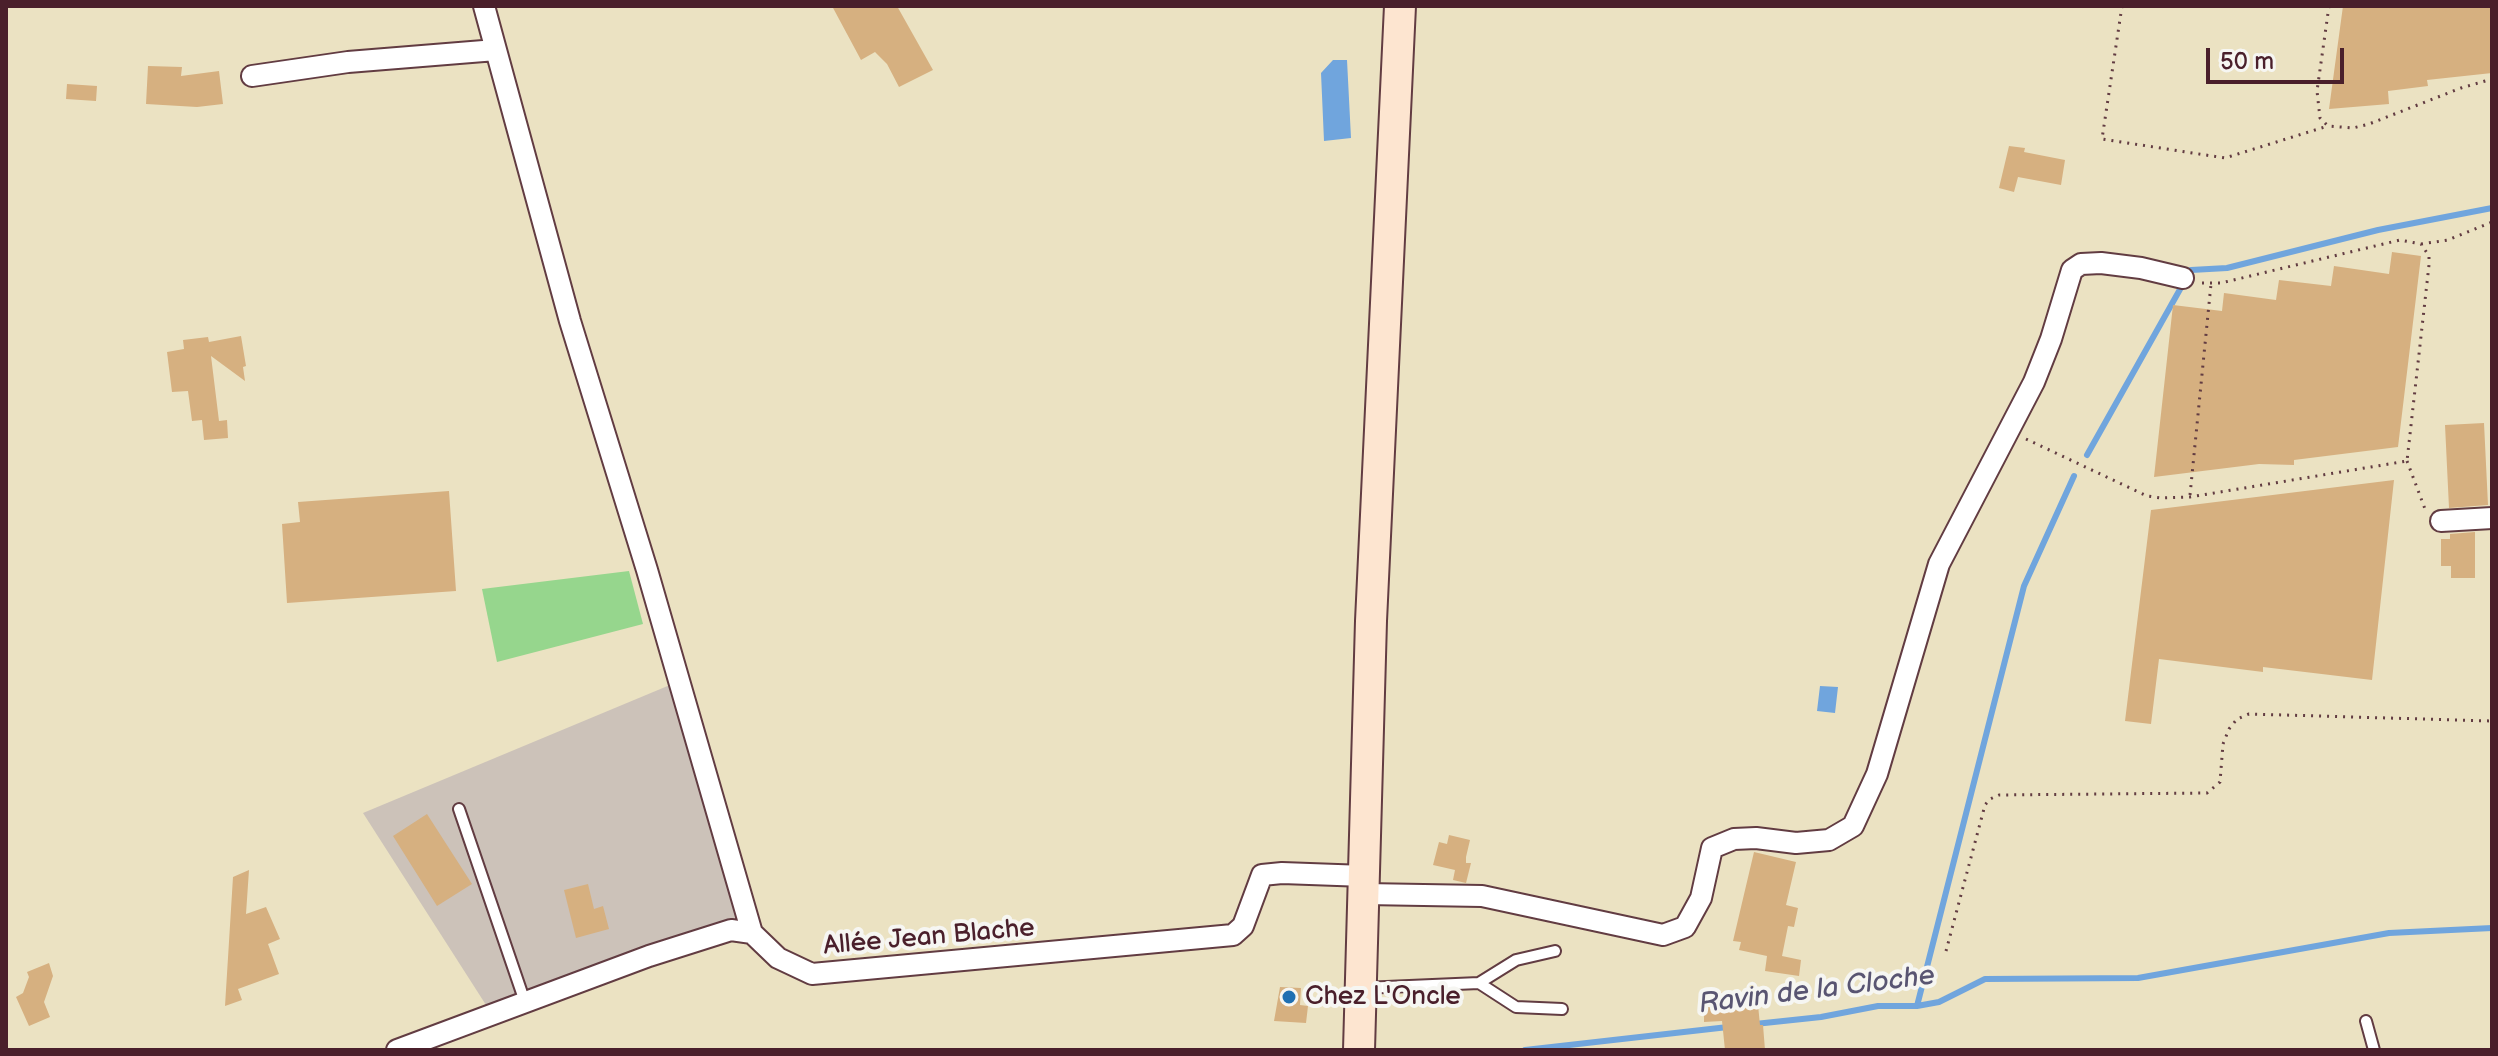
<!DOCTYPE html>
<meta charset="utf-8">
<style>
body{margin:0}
#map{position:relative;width:2498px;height:1056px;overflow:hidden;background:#ebe2c2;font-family:"Balsamiq Sans",sans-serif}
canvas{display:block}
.frame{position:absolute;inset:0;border:8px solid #4a1f2b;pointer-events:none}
.scale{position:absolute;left:2206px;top:48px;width:138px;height:36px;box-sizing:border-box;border:4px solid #4a1f2b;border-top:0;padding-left:10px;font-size:24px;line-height:28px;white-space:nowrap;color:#4a1f2b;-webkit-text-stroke:6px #f6f6f2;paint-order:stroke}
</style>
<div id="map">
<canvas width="2498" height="1056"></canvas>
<div class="frame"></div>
<div class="scale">50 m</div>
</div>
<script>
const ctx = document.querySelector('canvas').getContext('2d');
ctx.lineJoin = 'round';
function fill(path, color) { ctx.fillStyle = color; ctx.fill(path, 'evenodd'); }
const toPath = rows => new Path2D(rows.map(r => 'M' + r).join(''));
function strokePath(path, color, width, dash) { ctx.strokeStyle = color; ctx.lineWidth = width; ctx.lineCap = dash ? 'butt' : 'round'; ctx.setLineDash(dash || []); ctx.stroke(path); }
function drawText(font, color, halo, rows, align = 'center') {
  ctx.font = font + ' "Balsamiq Sans",sans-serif'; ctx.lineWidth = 8; ctx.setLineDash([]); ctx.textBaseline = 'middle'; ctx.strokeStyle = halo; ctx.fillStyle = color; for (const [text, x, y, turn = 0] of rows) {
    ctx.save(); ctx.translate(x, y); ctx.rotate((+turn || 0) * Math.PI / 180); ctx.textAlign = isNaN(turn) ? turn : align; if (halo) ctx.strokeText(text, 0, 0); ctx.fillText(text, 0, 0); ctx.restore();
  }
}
fill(toPath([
 [670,685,740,919,486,1005,363,813]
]), '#ccc2b9');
fill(toPath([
 [629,571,643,624,497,662,482,589]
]), '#96d68d');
fill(toPath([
 [1333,60,1347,60,1351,138,1324,141,1321,73],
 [1820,686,1838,687,1835,713,1817,711]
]), '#70a5dd');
strokePath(toPath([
 [2191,270,2227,268,2378,230,2492,208],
 [2087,455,2183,284],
 [1917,1006,2024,586,2074,476],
 [1755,1024,1821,1017,1878,1006,1917,1006,1939,1002,1985,979,2138,978,2389,933,2492,928],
 [1525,1050,1728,1027]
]), '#70a5dd', 6);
fill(toPath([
 [832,6,897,6,933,70,899,87,887,64,875,52,861,60],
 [2343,6,2492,6,2492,73,2427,80,2428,86,2388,91,2389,104,2329,109],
 [148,66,182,67,181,76,219,71,223,104,197,107,146,104],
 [67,84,97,86,96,101,66,99],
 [2009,146,2025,148,2024,152,2065,160,2061,185,2018,177,2014,192,1999,188],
 [2392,252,2421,256,2398,447,2294,460,2294,465,2259,464,2154,477,2173,305,2222,311,2224,293,2276,300,2279,280,2331,286,2334,266,2389,274],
 [241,336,246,366,243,367,245,381,211,356,219,421,227,420,228,438,204,440,202,420,192,421,188,391,172,392,167,352,184,349,183,340,208,337,209,342],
 [2484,423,2488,505,2449,508,2445,425],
 [2394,480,2372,680,2263,667,2263,672,2159,659,2151,724,2125,721,2151,510],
 [449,491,456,591,287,603,282,524,300,522,298,502],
 [2475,532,2475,578,2451,578,2451,566,2441,566,2441,539,2450,539,2450,534],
 [427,814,472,884,437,906,393,836],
 [1449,835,1470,840,1466,857,1466,863,1471,863,1466,883,1453,880,1455,870,1433,865,1439,842,1447,844],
 [1754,852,1796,862,1786,905,1798,908,1794,927,1788,926,1782,956,1801,960,1799,976,1765,971,1767,956,1739,950,1741,942,1733,941],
 [249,870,246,914,266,907,280,939,268,944,279,974,238,989,242,1000,225,1006,233,877],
 [588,884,594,909,603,906,609,929,576,938,564,890],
 [49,963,53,976,44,1002,50,1017,29,1026,16,997,23,993,29,977,27,972],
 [1280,987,1301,988,1300,1005,1308,1006,1306,1023,1274,1021],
 [1724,992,1723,1009,1758,1005,1760,1025,1763,1025,1765,1050,1725,1050,1722,1021,1704,1022,1704,993]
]), '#d6b080');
const lane = toPath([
 [459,809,525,1002],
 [1479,983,1516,960,1555,951],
 [1363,988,1479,983,1516,1007,1562,1009],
 [2366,1021,2374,1050]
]);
const street = toPath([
 [484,6,570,321,647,570,752,933],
 [252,76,348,62,496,50],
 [2441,521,2492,518],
 [1365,894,1482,896,1663,935,1685,927,1701,898,1712,848,1734,839,1756,838,1796,843,1829,840,1853,826,1877,774,1939,564,2034,382,2051,339,2072,270,2081,264,2101,263,2141,268,2183,278],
 [397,1050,649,956,731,930,752,933,778,958,812,974,1233,935,1243,926,1262,875,1282,873,1365,876]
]);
const secondary = toPath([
 [1359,1050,1371,621,1400,6]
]);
strokePath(lane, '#623c42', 14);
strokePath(street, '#623c42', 24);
strokePath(secondary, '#623c42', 34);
strokePath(toPath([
 [2122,6,2102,139,2225,158,2328,126],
 [2329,6,2317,91,2320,118,2328,126,2353,128,2369,124,2461,88,2492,79],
 [2421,244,2448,240,2492,222],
 [2026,439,2147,496,2161,498,2190,497,2407,461,2429,265,2429,256,2421,244,2400,240,2221,283,2202,283],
 [2407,461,2425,509],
 [2190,495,2211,284],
 [1946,951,1985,805,1990,799,1999,795,2207,793,2220,782,2223,744,2229,729,2237,719,2249,714,2492,721]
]), '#623c42', 3, [2, 6]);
strokePath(lane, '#fff', 10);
strokePath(street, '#fff', 20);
strokePath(secondary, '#fde5d0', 30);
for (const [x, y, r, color] of [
 [1289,997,8,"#1f6fb2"]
]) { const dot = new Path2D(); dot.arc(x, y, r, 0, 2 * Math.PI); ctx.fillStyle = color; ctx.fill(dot); strokePath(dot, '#f6f6f2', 3); }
drawText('26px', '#4a1f2b', '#f6f6f2', [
 ["Allée Jean Blache",929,938,-5]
]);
drawText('26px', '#4a1f2b', '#f6f6f2', [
 ["Chez L'Oncle",1305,997]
], 'left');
drawText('italic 28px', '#595572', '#f6f6f2', [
 ["Ravin de la Cloche",1817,991,-7]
]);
</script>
